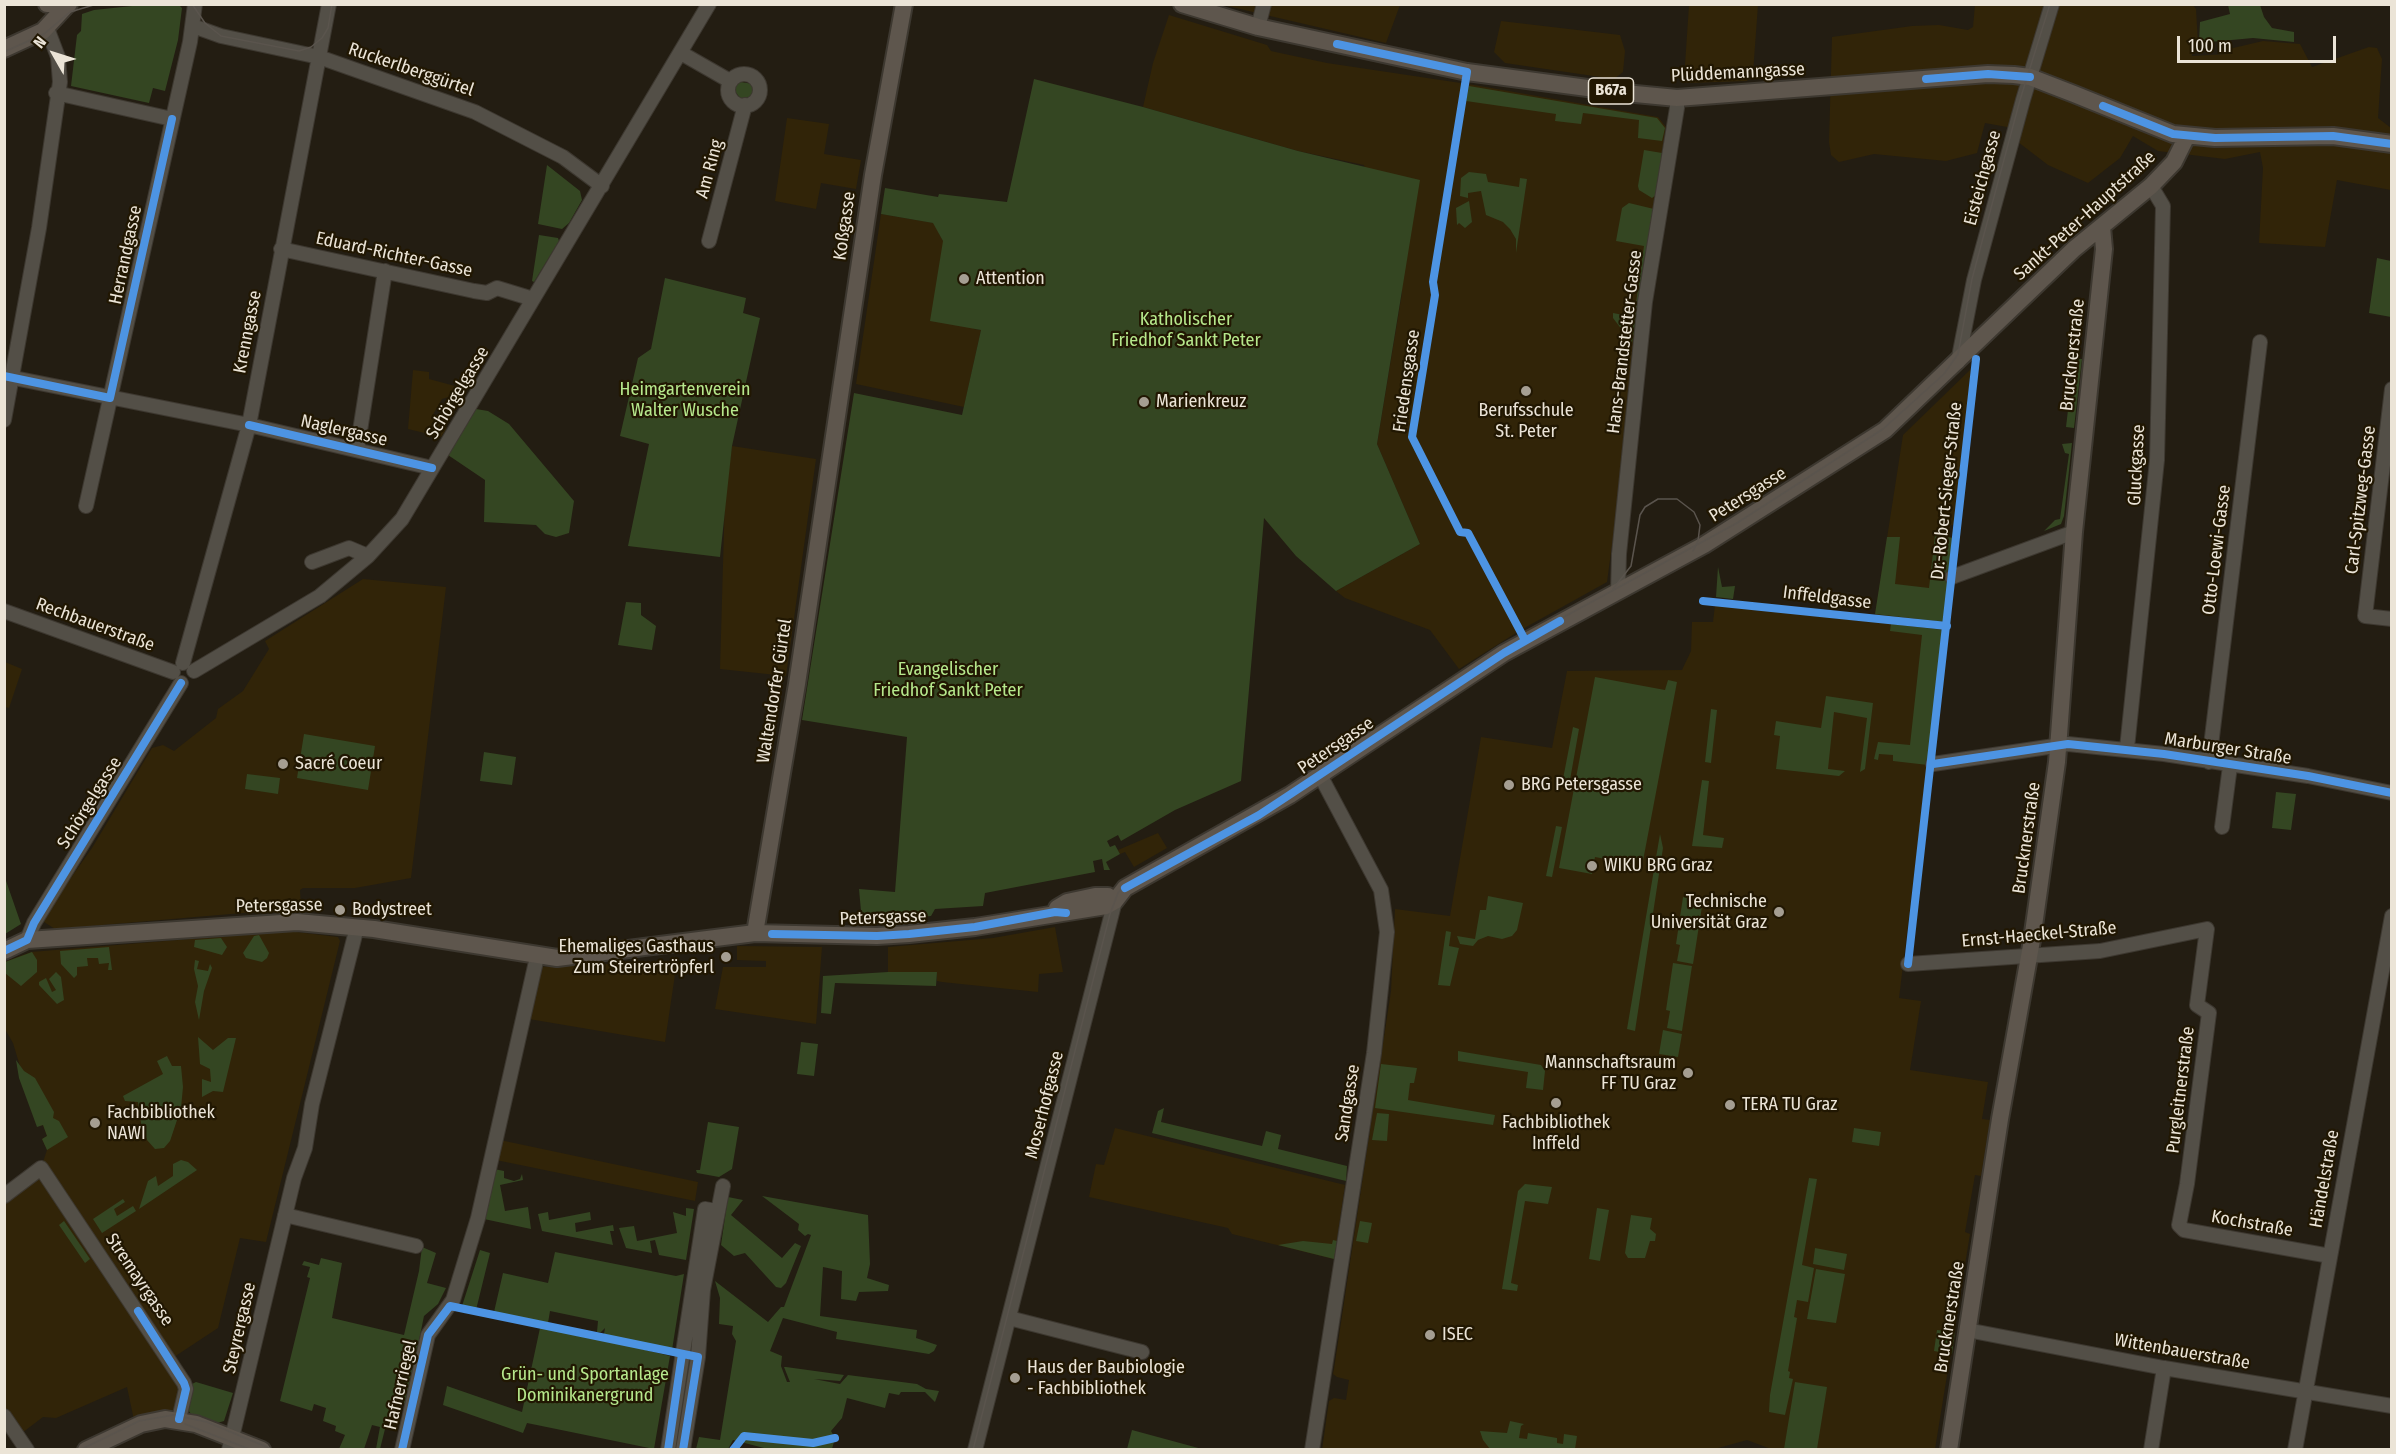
<!DOCTYPE html>
<meta charset="utf-8">
<style>
body{margin:0}
#map{position:relative;width:2396px;height:1454px;overflow:hidden;background:#231d12;font-family:"Fira Sans Condensed",sans-serif}
canvas{display:block}
.frame{position:absolute;inset:0;border:6px solid #ebe4d7;pointer-events:none}
.north{position:absolute;left:24px;top:24px;width:60px;height:60px;-webkit-text-stroke:4px #211702;paint-order:stroke;rotate:309deg;font-size:16px;font-weight:700;line-height:24px;text-align:center;color:#ebe4d7}
.north::after{content:'';display:block;margin:auto;width:21px;height:27px;background:#ebe4d7;clip-path:polygon(50% 0,100% 100%,50% 72%,0 100%)}
.scale{position:absolute;left:2177px;top:36px;width:159px;height:27px;box-sizing:border-box;border:3px solid #ebe4d7;border-top:0;padding-left:8px;font-size:18px;line-height:21px;white-space:nowrap;color:#ebe4d7;-webkit-text-stroke:4px #211702;paint-order:stroke}
</style>
<div id="map">
<canvas width="2396" height="1454"></canvas>
<div class="frame"></div>
<div class="north">N</div>
<div class="scale">100 m</div>
</div>
<script>
const context = document.querySelector('canvas').getContext('2d');
context.lineJoin = 'round';
function paint(path, color) { context.fillStyle = color; context.fill(path, 'evenodd'); }
const toPath = rows => new Path2D(rows.map(r => 'M' + r).join(''));
function stroke(path, color, width, dash) { context.strokeStyle = color; context.lineWidth = width; context.lineCap = dash ? 'butt' : 'round'; context.setLineDash(dash || []); context.stroke(path); }
function drawText(font, color, halo, rows, align = 'center') {
  context.font = font + ' "Fira Sans Condensed",sans-serif'; context.lineWidth = 4.5; context.setLineDash([]); context.textBaseline = 'middle'; context.strokeStyle = halo; context.fillStyle = color; for (const [text, x, y, turn = 0] of rows) {
    context.save(); context.translate(x, y); context.rotate((+turn || 0) * Math.PI / 180); context.textAlign = isNaN(turn) ? turn : align; if (halo) context.strokeText(text, 0, 0); context.fillText(text, 0, 0); context.restore();
  }
}
paint(toPath([
 [1223,5,1400,5,1386,43],
 [1689,5,1758,5,1753,73,1747,81,1687,83,1684,80],
 [1975,5,2193,5,2196,9,2198,44,2191,44,2192,56,2228,54,2229,49,2263,41,2300,44,2312,67,2369,47,2377,48,2382,59,2378,118,2391,128,2391,190,2337,180,2325,247,2259,243,2263,168,2260,152,2225,159,2158,151,2133,136,2120,158,2088,183,2048,165,2018,142,2007,127,1985,123,1977,153,1946,161,1874,154,1839,162,1831,155,1829,142,1832,37,1912,26,1939,25,1968,30,1973,27],
 [1169,15,1267,45,1271,51,1280,53,1327,63,1474,85,1658,117,1666,127,1635,321,1626,441,1607,582,1519,631,1459,669,1430,630,1345,598,1336,591,1420,544,1377,444,1402,293,1364,165,1298,151,1143,107,1153,63],
 [1501,21,1620,35,1625,51,1623,72,1614,79,1505,63,1494,52],
 [787,118,829,124,824,154,861,160,856,189,821,183,816,209,775,201],
 [881,214,934,223,943,241,974,329,981,330,964,407,856,384],
 [1971,369,1955,524,1950,526,1949,530,1948,536,1953,538,1944,630,1899,998,1921,1001,1910,1070,1988,1082,1982,1119,1990,1120,1981,1176,1975,1175,1965,1232,1970,1234,1935,1449,1771,1449,1747,1440,1711,1450,1322,1450,1329,1401,1334,1398,1346,1400,1349,1380,1337,1377,1333,1374,1334,1369,1391,991,1395,909,1450,916,1481,737,1552,748,1567,671,1682,670,1691,651,1692,622,1713,622,1715,605,1874,622,1903,435],
 [413,370,429,372,429,379,455,386,452,396,442,399,431,418,447,428,441,437,408,429],
 [732,446,816,459,786,676,720,669,725,495],
 [363,579,446,587,411,878,355,888,303,888,300,890,301,908,55,929,41,920,92,848,152,748,163,745,174,751,216,718,218,709,243,691,269,649,265,641],
 [5,662,22,669,9,708,5,707],
 [1158,833,1167,848,1134,867,1125,852,1120,854,1118,850],
 [1055,927,1063,972,1039,974,1038,992,942,982,937,981,937,973,888,972,888,947,993,938],
 [288,931,338,937,340,941,266,1242,240,1238,218,1328,171,1359,184,1383,175,1410,134,1420,127,1387,56,1418,43,1417,18,1436,5,1416,5,1196,41,1168,47,1150,42,1139,47,1136,43,1125,38,1126,13,1043,5,1029,4,962,31,952],
 [737,946,822,947,816,1024,715,1009,723,967,766,967,766,961,737,960],
 [677,961,665,1042,529,1019,540,967],
 [1115,1128,1345,1185,1334,1259,1232,1234,1228,1228,1089,1197,1096,1164,1104,1165],
 [500,1140,698,1182,695,1201,496,1160]
]), '#312408');
paint(toPath([
 [151,4,179,5,182,8,178,40,165,91,153,88,149,103,71,86,77,35,81,31,82,14,94,10],
 [2228,5,2260,5,2264,17,2272,28,2294,32,2294,42,2253,38,2199,43,2200,22,2230,14],
 [1034,79,1143,107,1298,151,1420,180,1377,444,1420,544,1336,591,1296,556,1264,518,1241,781,1175,810,1121,841,1118,835,1107,841,1110,847,1115,845,1120,854,1106,862,1110,870,1104,870,1102,859,1093,861,1095,872,985,893,983,906,935,909,931,916,862,922,859,889,895,892,907,737,802,720,854,393,962,415,981,330,930,321,943,241,933,223,881,214,885,188,938,197,939,194,1007,202],
 [735,81,753,84,757,91,754,99,746,101,740,98,732,87],
 [1469,86,1657,118,1665,128,1662,141,1638,138,1639,120,1583,113,1581,124,1555,121,1556,114,1466,101],
 [1644,150,1662,153,1656,195,1652,198,1639,190,1638,186],
 [547,165,580,191,582,200,569,223,562,229,538,224],
 [1469,172,1486,174,1488,182,1519,187,1520,178,1527,179,1516,253,1516,239,1510,229,1503,222,1486,215,1481,191,1468,193,1468,198,1460,196,1461,178],
 [1469,201,1472,222,1465,228,1459,223,1457,225,1456,208],
 [1629,203,1654,209,1632,343,1613,318,1613,313,1634,317,1644,246,1616,241,1622,208],
 [539,235,558,238,559,241,534,282,532,281],
 [2377,258,2391,261,2391,317,2369,313],
 [665,278,746,298,743,313,760,318,732,446,720,557,628,546,649,444,620,436,638,358,651,349],
 [2074,359,2082,359,2074,428,2066,427],
 [476,409,488,411,509,424,574,501,569,533,556,537,545,534,536,525,484,522,485,480,448,455],
 [2072,443,2064,516,2061,524,2044,531,2055,520,2060,519,2069,454,2065,453,2062,444],
 [1935,535,1953,538,1945,622,1875,614,1887,537,1900,537,1895,584,1929,588],
 [1718,567,1722,587,1735,586,1733,599,1716,597],
 [626,602,641,603,641,615,656,626,652,650,618,645],
 [1891,624,1944,630,1928,765,1893,761,1893,755,1879,754,1878,760,1874,759,1878,742,1910,745,1922,635,1890,631],
 [1595,677,1665,690,1668,680,1677,682,1642,866,1595,857,1592,874,1559,868],
 [1826,696,1873,703,1865,769,1860,772,1867,718,1834,712,1828,769,1845,771,1839,776,1776,769,1780,736,1774,735,1776,721,1821,728],
 [1711,709,1717,710,1711,763,1705,762],
 [1573,727,1579,729,1570,780,1563,779],
 [304,734,375,746,368,790,297,778],
 [484,752,516,757,512,785,480,781],
 [247,774,280,778,278,794,245,789],
 [1702,780,1709,781,1703,835,1724,838,1722,848,1692,846],
 [2276,792,2296,794,2291,830,2272,828],
 [1556,826,1562,827,1552,877,1546,876],
 [1660,834,1663,848,1635,1031,1627,1029],
 [4,875,21,924,5,934,4,934],
 [1488,896,1523,903,1517,930,1512,936,1502,939,1488,936,1478,940,1473,946,1460,944,1457,936,1475,939,1480,910,1486,910],
 [1683,897,1703,900,1693,964,1677,961,1680,945,1676,944],
 [1446,931,1451,932,1449,946,1459,948,1450,986,1438,985],
 [259,935,269,953,267,958,262,962,246,958,243,953,254,936],
 [221,938,227,947,222,955,194,947,195,940],
 [109,947,112,970,108,970,109,963,99,964,98,958,87,958,88,966,77,967,77,975,74,978,61,964,60,951],
 [32,952,37,960,37,972,21,986,5,973,5,962],
 [195,960,199,961,197,969,208,971,210,964,212,968,204,991,199,1020,195,1002,198,986,194,969],
 [1673,963,1692,966,1682,1031,1667,1028,1670,1011,1666,1010],
 [56,972,61,977,64,1000,57,1004,39,985,39,982,46,978,52,992,56,990,49,979],
 [888,972,937,972,936,986,835,983,831,1014,821,1013,823,976],
 [1663,1030,1682,1034,1678,1057,1659,1054],
 [198,1037,213,1050,228,1038,236,1038,223,1092,213,1091,202,1097,202,1079,211,1082,210,1069,200,1064],
 [801,1042,818,1044,814,1076,797,1074],
 [1458,1051,1541,1065,1545,1071,1543,1090,1526,1088,1528,1072,1458,1061],
 [167,1056,172,1066,181,1066,183,1087,181,1108,170,1141,164,1148,155,1149,147,1140,141,1123,138,1102,125,1101,123,1096,163,1074,157,1061],
 [16,1060,24,1071,35,1078,54,1112,53,1118,59,1121,68,1137,47,1150,42,1139,47,1136,43,1125,37,1127,19,1078],
 [1381,1064,1417,1068,1414,1083,1410,1083,1408,1100,1495,1115,1493,1125,1375,1108],
 [1164,1108,1161,1122,1262,1146,1266,1131,1281,1135,1278,1149,1347,1166,1346,1181,1152,1133,1158,1111],
 [1377,1113,1389,1114,1387,1141,1372,1140],
 [708,1122,739,1127,732,1169,719,1177,697,1173,696,1170,700,1170],
 [1854,1128,1881,1132,1879,1146,1852,1142],
 [181,1160,188,1162,197,1170,139,1209,148,1181,156,1176,158,1186,173,1176,173,1164],
 [494,1169,504,1171,504,1178,514,1181,520,1179,522,1174,523,1180,500,1185,505,1211,528,1207,531,1229,484,1219],
 [1809,1178,1817,1179,1802,1265,1814,1268,1808,1302,1797,1300,1794,1317,1797,1318,1788,1371,1790,1372,1789,1378,1793,1379,1785,1415,1769,1412,1770,1395],
 [1525,1184,1552,1187,1548,1204,1525,1201,1511,1283,1518,1285,1517,1291,1502,1289,1518,1191],
 [762,1196,868,1215,870,1264,867,1278,889,1285,888,1291,859,1292,856,1301,841,1299,842,1271,823,1267,820,1316,917,1330,916,1338,937,1345,934,1351,929,1354,836,1339,837,1332,783,1318,770,1351,782,1356,781,1366,787,1382,790,1382,784,1367,786,1367,844,1375,840,1381,814,1379,840,1384,848,1375,917,1384,926,1389,939,1391,935,1402,925,1392,901,1392,899,1395,889,1393,885,1408,847,1398,842,1418,831,1431,835,1438,832,1449,768,1449,733,1440,728,1449,696,1449,699,1437,720,1440,736,1341,732,1334,733,1326,719,1324,720,1298,715,1281,768,1322,781,1307,784,1307,811,1235,808,1234,805,1236,798,1230,799,1224],
 [728,1197,743,1200,731,1215,782,1258,795,1243,801,1246,786,1283,781,1288,776,1287,745,1253,734,1256,721,1245],
 [123,1199,125,1202,114,1209,117,1216,133,1206,136,1211,102,1233,93,1219],
 [686,1208,694,1209,686,1260,659,1255,655,1240,650,1241,652,1253,626,1248,619,1228,634,1226,637,1241,677,1233,673,1212,686,1216],
 [1597,1208,1609,1210,1600,1261,1589,1259],
 [548,1212,549,1220,590,1212,591,1220,575,1223,576,1232,613,1225,614,1231,610,1231,613,1245,542,1231,538,1214],
 [1631,1215,1652,1218,1650,1229,1656,1234,1655,1241,1650,1241,1645,1258,1628,1258,1625,1253],
 [64,1221,90,1259,85,1263,59,1225],
 [1360,1221,1372,1223,1368,1243,1356,1241],
 [1333,1240,1337,1241,1334,1259,1278,1245,1303,1241,1332,1244],
 [422,1247,436,1253,427,1283,446,1288,438,1304,424,1316,406,1404,392,1401,380,1449,376,1449,380,1427,372,1425,364,1449,339,1449,345,1435,335,1431,336,1426,323,1421,326,1408,314,1404,312,1411,280,1401,310,1278,307,1277,310,1267,302,1265,304,1261,319,1265,321,1258,342,1263,332,1318,404,1335,419,1271],
 [1815,1248,1847,1254,1844,1270,1813,1264],
 [480,1250,490,1253,476,1310,462,1306],
 [555,1252,676,1276,684,1274,672,1350,604,1334,605,1328,601,1332,597,1332,598,1321,550,1311,548,1323,494,1312,503,1273,548,1283],
 [1816,1269,1845,1274,1836,1323,1807,1319],
 [540,1328,569,1331,670,1356,654,1449,527,1423,523,1433,443,1405,447,1386,522,1412],
 [1937,1330,1955,1332,1952,1354,1934,1351],
 [196,1382,233,1393,224,1421,217,1423,191,1414,188,1410,192,1384],
 [1795,1382,1827,1387,1817,1449,1784,1449],
 [1510,1421,1524,1424,1521,1426,1519,1438,1527,1439,1528,1433,1557,1438,1557,1443,1563,1444,1564,1434,1577,1436,1575,1449,1490,1449,1483,1440,1480,1431,1507,1433],
 [1132,1430,1202,1449,1127,1449]
]), '#344622');
const minor = toPath([
 [193,26,221,36,319,57,475,112,563,157,602,186],
 [1258,27,1264,4],
 [681,53,730,81],
 '728 90a16 16 0 1 1 32 0a16 16 0 1 1-32 0Z',
 [56,93,172,119],
 [709,241,745,105],
 [281,249,474,291,487,293,497,288,533,299],
 [1958,362,1974,280,2023,100,2052,4],
 [4,376,249,425,432,468],
 [2392,389,2365,616,2392,619],
 [4,420,39,228,60,82,58,57,47,28],
 [357,450,385,271],
 [86,506,190,42,195,4],
 [312,562,349,548,368,556],
 [1952,577,2074,532],
 [1618,592,1619,554,1645,302,1677,108,1677,98],
 [4,611,173,672],
 [183,663,249,425,329,4],
 [194,671,320,596,368,556,402,519,709,4],
 [2127,748,2157,460,2163,206,2151,186],
 [2209,762,2260,342],
 [1933,764,2068,744,2164,754,2308,776,2392,793],
 [2222,827,2230,766],
 [27,940,34,923,181,683],
 [1908,964,2100,951,2207,929,2197,1005,2209,1013,2187,1184,2179,1225,2184,1230,2330,1256],
 [4,1196,41,1168,184,1383,186,1389,179,1419],
 [285,1215,416,1246],
 [1009,1318,1142,1352],
 [1967,1330,2164,1368,2392,1406],
 [4,1416,27,1450],
 [229,1450,294,1178,305,1148,312,1104,357,927],
 [402,1450,428,1335,453,1300,478,1218,537,957],
 [668,1450,705,1209,716,1211],
 [683,1450,698,1357,703,1290,723,1186],
 [975,1450,1115,901],
 [1312,1450,1374,1053,1387,932,1381,890,1320,775],
 [2151,1450,2164,1368],
 [2295,1450,2392,916]
]);
const major = toPath([
 [47,4,69,4],
 [1182,4,1258,27,1467,72,1625,93,1677,98,1988,74,2014,75,2030,77,2074,94,2173,134,2215,138,2333,136,2392,144],
 [4,49,43,31,67,5],
 [1057,908,1067,902,1095,896,1108,896,1115,901],
 [755,933,797,684,873,175,904,4],
 [4,951,27,940,297,922,374,929,557,958,755,933,877,936,909,934,975,927,1106,906,1115,901,1125,888,1290,795,1504,653,1704,545,1885,430,2074,249,2151,186,2174,162,2187,136],
 [86,1450,141,1424,165,1419,196,1424,262,1450],
 [1949,1450,2000,1119,2032,940,2057,762,2074,532,2104,249,2102,227]
]);
stroke(minor, '#3d3830', 16);
stroke(major, '#3d3830', 20);
stroke(minor, '#534f47', 14);
stroke(major, '#5e564d', 16);
stroke(toPath([
 [192,4,205,23,221,36,299,51,311,47,322,38,328,28,332,4],
 [4,52,44,34,70,12,97,4],
 [1613,589,1631,566,1640,515,1645,507,1658,499,1677,499,1694,512,1700,525,1698,541,1693,551],
 [185,1424,249,1449],
 [80,1450,139,1421,173,1415,207,1422,274,1450],
 [973,1450,1110,914,1118,893,1124,886,1211,840,1289,793,1503,650,1737,523,1883,429,1944,374,1958,354,1972,279,2020,100,2050,4]
]), '#5a544d', 1.5);
stroke(toPath([
 [1337,44,1467,72,1433,282,1435,295,1412,437,1460,532,1468,533,1525,640],
 [1926,79,1988,74,2030,77],
 [2103,106,2173,134,2215,138,2333,136,2392,144],
 [4,376,110,398,172,119],
 [249,425,432,468],
 [1703,601,1947,626],
 [1933,764,2068,744,2164,754,2308,776,2392,793],
 [1125,888,1259,815,1504,653,1560,621],
 [772,934,877,936,909,934,975,927,1055,912,1066,913],
 [4,951,27,940,34,923,181,683],
 [1908,964,1976,359],
 [138,1311,184,1383,186,1389,179,1419],
 [402,1450,428,1335,450,1306,698,1357,683,1450],
 [668,1450,682,1354],
 [733,1450,744,1436,813,1443,835,1438]
]), '#4d94e3', 8);
for (const [x, y, r, color] of [
 [964,279,6,"#a59e92"],
 [1526,391,6,"#a59e92"],
 [1144,402,6,"#a59e92"],
 [283,764,6,"#a59e92"],
 [1509,785,6,"#a59e92"],
 [1592,866,6,"#a59e92"],
 [340,910,6,"#a59e92"],
 [1779,912,6,"#a59e92"],
 [726,957,6,"#a59e92"],
 [1688,1073,6,"#a59e92"],
 [1556,1103,6,"#a59e92"],
 [1730,1105,6,"#a59e92"],
 [95,1123,6,"#a59e92"],
 [1430,1335,6,"#a59e92"],
 [1015,1378,6,"#a59e92"]
]) { const dot = new Path2D(); dot.arc(x, y, r, 0, 2 * Math.PI); context.fillStyle = color; context.fill(dot); stroke(dot, '#211702', 2); }
for (const [x, y, w] of [
 [1611,91,45]
]) { const box = new Path2D(); box.roundRect(x - w / 2, y - 13, w, 26, 4.5); context.fillStyle = '#211702'; context.fill(box); stroke(box, '#ebe4d7', 1.5); }
drawText('bold 16px', '#ebe4d7', null, [
 ["B67a",1611,91]
]);
drawText('18px', '#ebe4d7', '#211702', [
 ["Ruckerlberggürtel",411,70,19],
 ["Plüddemanngasse",1738,73,-3],
 ["Am Ring",710,169,-75],
 ["Eisteichgasse",1983,178,-75],
 ["Sankt-Peter-Hauptstraße",2085,216,-42],
 ["Koßgasse",845,226,-82],
 ["Herrandgasse",126,255,-78],
 ["Eduard-Richter-Gasse",394,255,12],
 ["Krenngasse",248,332,-79],
 ["Hans-Brandstetter-Gasse",1625,342,-83],
 ["Brucknerstraße",2073,355,-84],
 ["Friedensgasse",1407,381,-82],
 ["Schörgelgasse",458,393,-59],
 ["Naglergasse",344,431,13],
 ["Gluckgasse",2137,465,-87],
 ["Dr.-Robert-Sieger-Straße",1947,491,-84],
 ["Petersgasse",1748,495,-32],
 ["Carl-Spitzweg-Gasse",2361,500,-83],
 ["Otto-Loewi-Gasse",2217,550,-83],
 ["Inffeldgasse",1827,598,7],
 ["Rechbauerstraße",95,625,20],
 ["Waltendorfer Gürtel",775,691,-81],
 ["Petersgasse",1336,746,-34],
 ["Marburger Straße",2228,749,9],
 ["Schörgelgasse",90,803,-58],
 ["Brucknerstraße",2027,838,-82],
 ["Petersgasse",279,906,-1],
 ["Petersgasse",883,918,-2],
 ["Ernst-Haeckel-Straße",2039,935,-5],
 ["Purgleitnerstraße",2181,1090,-83],
 ["Sandgasse",1348,1103,-81],
 ["Moserhofgasse",1045,1105,-76],
 ["Händelstraße",2325,1179,-80],
 ["Kochstraße",2252,1224,10],
 ["Stremayrgasse",139,1280,56],
 ["Brucknerstraße",1950,1317,-81],
 ["Steyrergasse",240,1328,-77],
 ["Wittenbauerstraße",2182,1352,10],
 ["Hafnerriegel",401,1385,-77]
]);
drawText('18px', '#ebe4d7', '#211702', [
 ["Attention",976,279],
 ["Marienkreuz",1156,402],
 ["Berufsschule",1526,411,"center"],
 ["St. Peter",1526,432,"center"],
 ["Sacré Coeur",295,764],
 ["BRG Petersgasse",1521,785],
 ["WIKU BRG Graz",1604,866],
 ["Technische",1767,902,"right"],
 ["Universität Graz",1767,923,"right"],
 ["Bodystreet",352,910],
 ["Ehemaliges Gasthaus",714,947,"right"],
 ["Zum Steirertröpferl",714,968,"right"],
 ["Mannschaftsraum",1676,1063,"right"],
 ["FF TU Graz",1676,1084,"right"],
 ["TERA TU Graz",1742,1105],
 ["Fachbibliothek",107,1113],
 ["NAWI",107,1134],
 ["Fachbibliothek",1556,1123,"center"],
 ["Inffeld",1556,1144,"center"],
 ["ISEC",1442,1335],
 ["Haus der Baubiologie",1027,1368],
 ["- Fachbibliothek",1027,1389]
], 'left');
drawText('18px', '#b6e88c', '#211702', [
 ["Katholischer",1186,320],
 ["Friedhof Sankt Peter",1186,341],
 ["Heimgartenverein",685,390],
 ["Walter Wusche",685,411],
 ["Evangelischer",948,670],
 ["Friedhof Sankt Peter",948,691],
 ["Grün- und Sportanlage",585,1375],
 ["Dominikanergrund",585,1396]
]);
</script>
